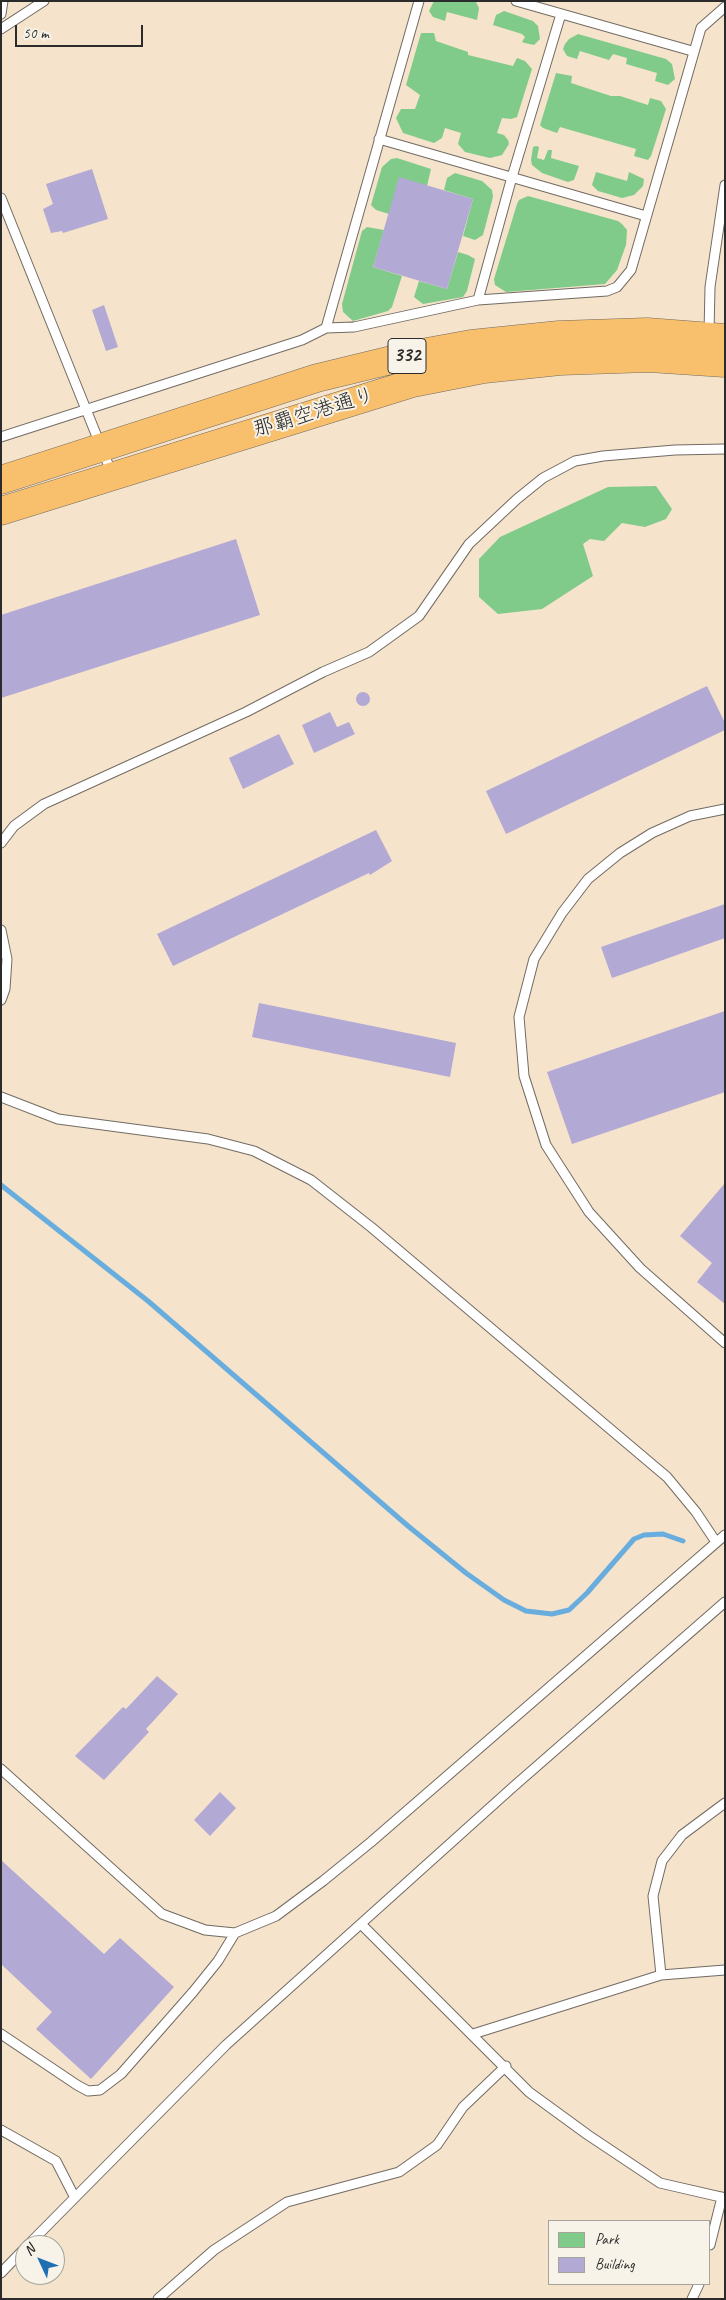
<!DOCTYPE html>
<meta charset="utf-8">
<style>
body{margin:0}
#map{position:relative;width:726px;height:2300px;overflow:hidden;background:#f5e3cb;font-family:Caveat,sans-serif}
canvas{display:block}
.frame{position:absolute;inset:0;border:2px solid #2b2b2b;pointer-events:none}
.legend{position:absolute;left:548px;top:2220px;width:162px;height:65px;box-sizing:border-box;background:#f7f3e8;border:1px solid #a5a39c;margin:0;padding:6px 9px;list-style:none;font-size:15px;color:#2b2b2b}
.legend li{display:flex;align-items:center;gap:10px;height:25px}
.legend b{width:25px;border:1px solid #a5a39c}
.north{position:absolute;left:15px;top:2235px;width:50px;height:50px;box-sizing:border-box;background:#f7f3e8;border:1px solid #a5a39c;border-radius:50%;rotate:313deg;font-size:14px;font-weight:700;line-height:20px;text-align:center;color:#2b2b2b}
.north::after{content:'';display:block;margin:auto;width:18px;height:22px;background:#1f6fb2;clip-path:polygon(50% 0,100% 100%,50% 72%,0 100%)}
.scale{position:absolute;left:15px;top:25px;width:128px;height:22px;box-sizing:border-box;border:2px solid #2b2b2b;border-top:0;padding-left:6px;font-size:15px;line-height:18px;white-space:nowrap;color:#2b2b2b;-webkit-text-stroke:4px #f7f3e8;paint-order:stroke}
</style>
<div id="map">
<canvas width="726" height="2300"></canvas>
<div class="frame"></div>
<ul class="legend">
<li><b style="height:14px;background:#80cb89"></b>Park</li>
<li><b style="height:14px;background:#b2a9d5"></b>Building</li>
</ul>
<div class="north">N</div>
<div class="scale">50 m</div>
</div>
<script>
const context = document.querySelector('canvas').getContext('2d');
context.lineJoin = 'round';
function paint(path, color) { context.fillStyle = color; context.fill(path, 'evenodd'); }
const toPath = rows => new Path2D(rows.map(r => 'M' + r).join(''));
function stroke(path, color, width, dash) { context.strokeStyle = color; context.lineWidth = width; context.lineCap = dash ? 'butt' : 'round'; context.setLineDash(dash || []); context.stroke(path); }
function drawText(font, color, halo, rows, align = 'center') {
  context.font = font + ' Caveat,"Klee One",sans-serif'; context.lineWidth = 4; context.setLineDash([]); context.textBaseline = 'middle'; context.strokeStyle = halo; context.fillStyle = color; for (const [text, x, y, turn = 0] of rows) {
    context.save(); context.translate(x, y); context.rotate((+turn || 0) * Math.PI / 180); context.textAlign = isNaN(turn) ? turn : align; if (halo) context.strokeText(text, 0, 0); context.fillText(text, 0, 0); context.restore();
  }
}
paint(toPath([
 [434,1,476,2,479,8,477,20,447,12,445,21,433,17,429,11],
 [504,11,533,21,538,26,540,39,534,45,525,43,522,42,525,37,522,34,493,25,496,15],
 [421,33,434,33,436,41,468,52,468,55,513,66,517,58,525,61,532,69,517,117,511,119,502,118,497,133,504,135,508,140,509,144,502,155,490,158,465,152,458,144,461,133,445,128,442,138,434,143,403,133,396,118,401,109,415,109,420,95,406,85],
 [578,34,666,59,672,64,675,79,668,85,655,81,657,73,626,64,627,58,613,54,609,60,580,51,577,59,567,56,563,49,565,44,569,39],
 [556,73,572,76,571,83,611,96,620,96,648,105,650,98,661,101,666,109,651,156,648,160,634,156,636,149,560,127,557,133,543,128,540,125],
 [536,146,539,147,537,158,544,160,548,150,552,150,551,158,579,166,574,180,568,182,542,173,532,165,531,160,533,147],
 [397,158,431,169,427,186,389,214,376,210,371,205,382,167,391,159],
 [596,172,627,181,629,172,644,179,643,186,634,195,622,198,598,191,592,185],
 [455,173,482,181,492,190,493,197,483,235,475,240,463,236,473,199,444,190,447,178],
 [528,196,618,221,622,224,627,230,626,245,617,270,605,284,506,292,495,285,494,279,517,204,519,200],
 [367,227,384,230,373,267,402,276,392,307,388,311,353,321,343,312,342,304,362,231],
 [458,252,468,255,475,259,467,291,463,297,423,304,419,301,414,297,419,281,447,289],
 [656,486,672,509,666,519,645,527,622,523,604,541,590,539,583,544,593,576,542,609,498,614,479,597,479,559,500,537,608,487]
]), '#80cb89');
stroke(toPath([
 [1,1185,148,1301,408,1526,466,1573,504,1600,526,1611,552,1614,569,1610,587,1593,634,1539,644,1535,663,1534,683,1541]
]), '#68adde', 5);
paint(toPath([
 [92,169,108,219,63,233,62,231,51,233,43,209,53,204,46,184],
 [399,177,473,199,447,289,373,267],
 [104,305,118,347,106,351,92,310],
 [236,539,260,615,1,698,1,615],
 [707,686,725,723,725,730,506,834,486,791],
 '356 699a7 7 0 1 1 14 0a7 7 0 1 1-14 0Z',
 [330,712,337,727,349,722,355,734,314,753,302,725],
 [279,734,294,764,243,789,229,758],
 [376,830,392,861,370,875,369,873,173,966,157,934],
 [725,904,725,938,612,978,601,947],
 [259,1003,456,1043,450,1077,252,1037],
 [725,1011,725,1092,572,1144,547,1072],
 [725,1183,725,1304,697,1282,712,1263,680,1236],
 [157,1676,178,1694,146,1729,149,1732,104,1780,75,1756,123,1707,126,1709],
 [220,1792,236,1808,210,1836,194,1820],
 [1,1860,104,1954,120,1938,174,1987,91,2079,36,2029,52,2012,1,1964]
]), '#b2a9d5');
const service = toPath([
 [516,1,692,51],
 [1,14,3,1],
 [1,29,44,1],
 [379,139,646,216],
 [1,198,112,474],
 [478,300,512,177,561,14],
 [326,328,419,1],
 [709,333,710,287,725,185],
 [1,437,302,340,326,328,354,327,478,300,607,291,617,287,631,270,701,28,725,7],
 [725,809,690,816,652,833,620,853,588,879,562,913,534,959,519,1017,524,1076,546,1145,589,1212,640,1268,725,1343],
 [1,843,14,826,44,804,246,712,323,672,369,652,419,616,469,544,517,499,543,478,575,461,603,456,675,450,725,449],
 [1,930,7,959,5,989,1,1000],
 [1,1097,58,1119,208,1139,254,1151,311,1180,371,1227,667,1477,696,1512,716,1542],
 [1,1769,162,1914,205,1930,235,1933,276,1916,323,1881,371,1842,725,1535],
 [361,1924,529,2092,588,2135,660,2183,725,2198],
 [661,1975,653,1896,662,1861,682,1835,725,1803],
 [1,2034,77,2085,88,2091,100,2090,121,2074,193,1992,218,1961,235,1933],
 [473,2034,661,1975,725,1970],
 [1,2130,56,2161,74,2196],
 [28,2245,226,2045,513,1787,725,1602],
 [710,2245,722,2197],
 [1,2273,25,2248],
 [158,2299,214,2250,287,2202,399,2172,437,2145,463,2107,506,2066],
 [692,2299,699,2284]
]);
const trunk = toPath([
 [1,480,317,378,416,354,471,344,559,335,647,332,725,338],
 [1,511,413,383,484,369,560,361,649,358,725,363]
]);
stroke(service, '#726b63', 11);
stroke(trunk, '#726b63', 29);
stroke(service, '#fff', 9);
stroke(trunk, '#f8bf6c', 28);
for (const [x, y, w] of [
 [407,356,38]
]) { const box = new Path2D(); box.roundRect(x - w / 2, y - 17.5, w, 35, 4); context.fillStyle = '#f7f3e8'; context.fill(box); stroke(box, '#2b2b2b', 1); }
drawText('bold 20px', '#2b2b2b', null, [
 ["332",407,356]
]);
drawText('21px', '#2b2b2b', '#f7f3e8', [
 ["那覇空港通り",314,413,-17]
]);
</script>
